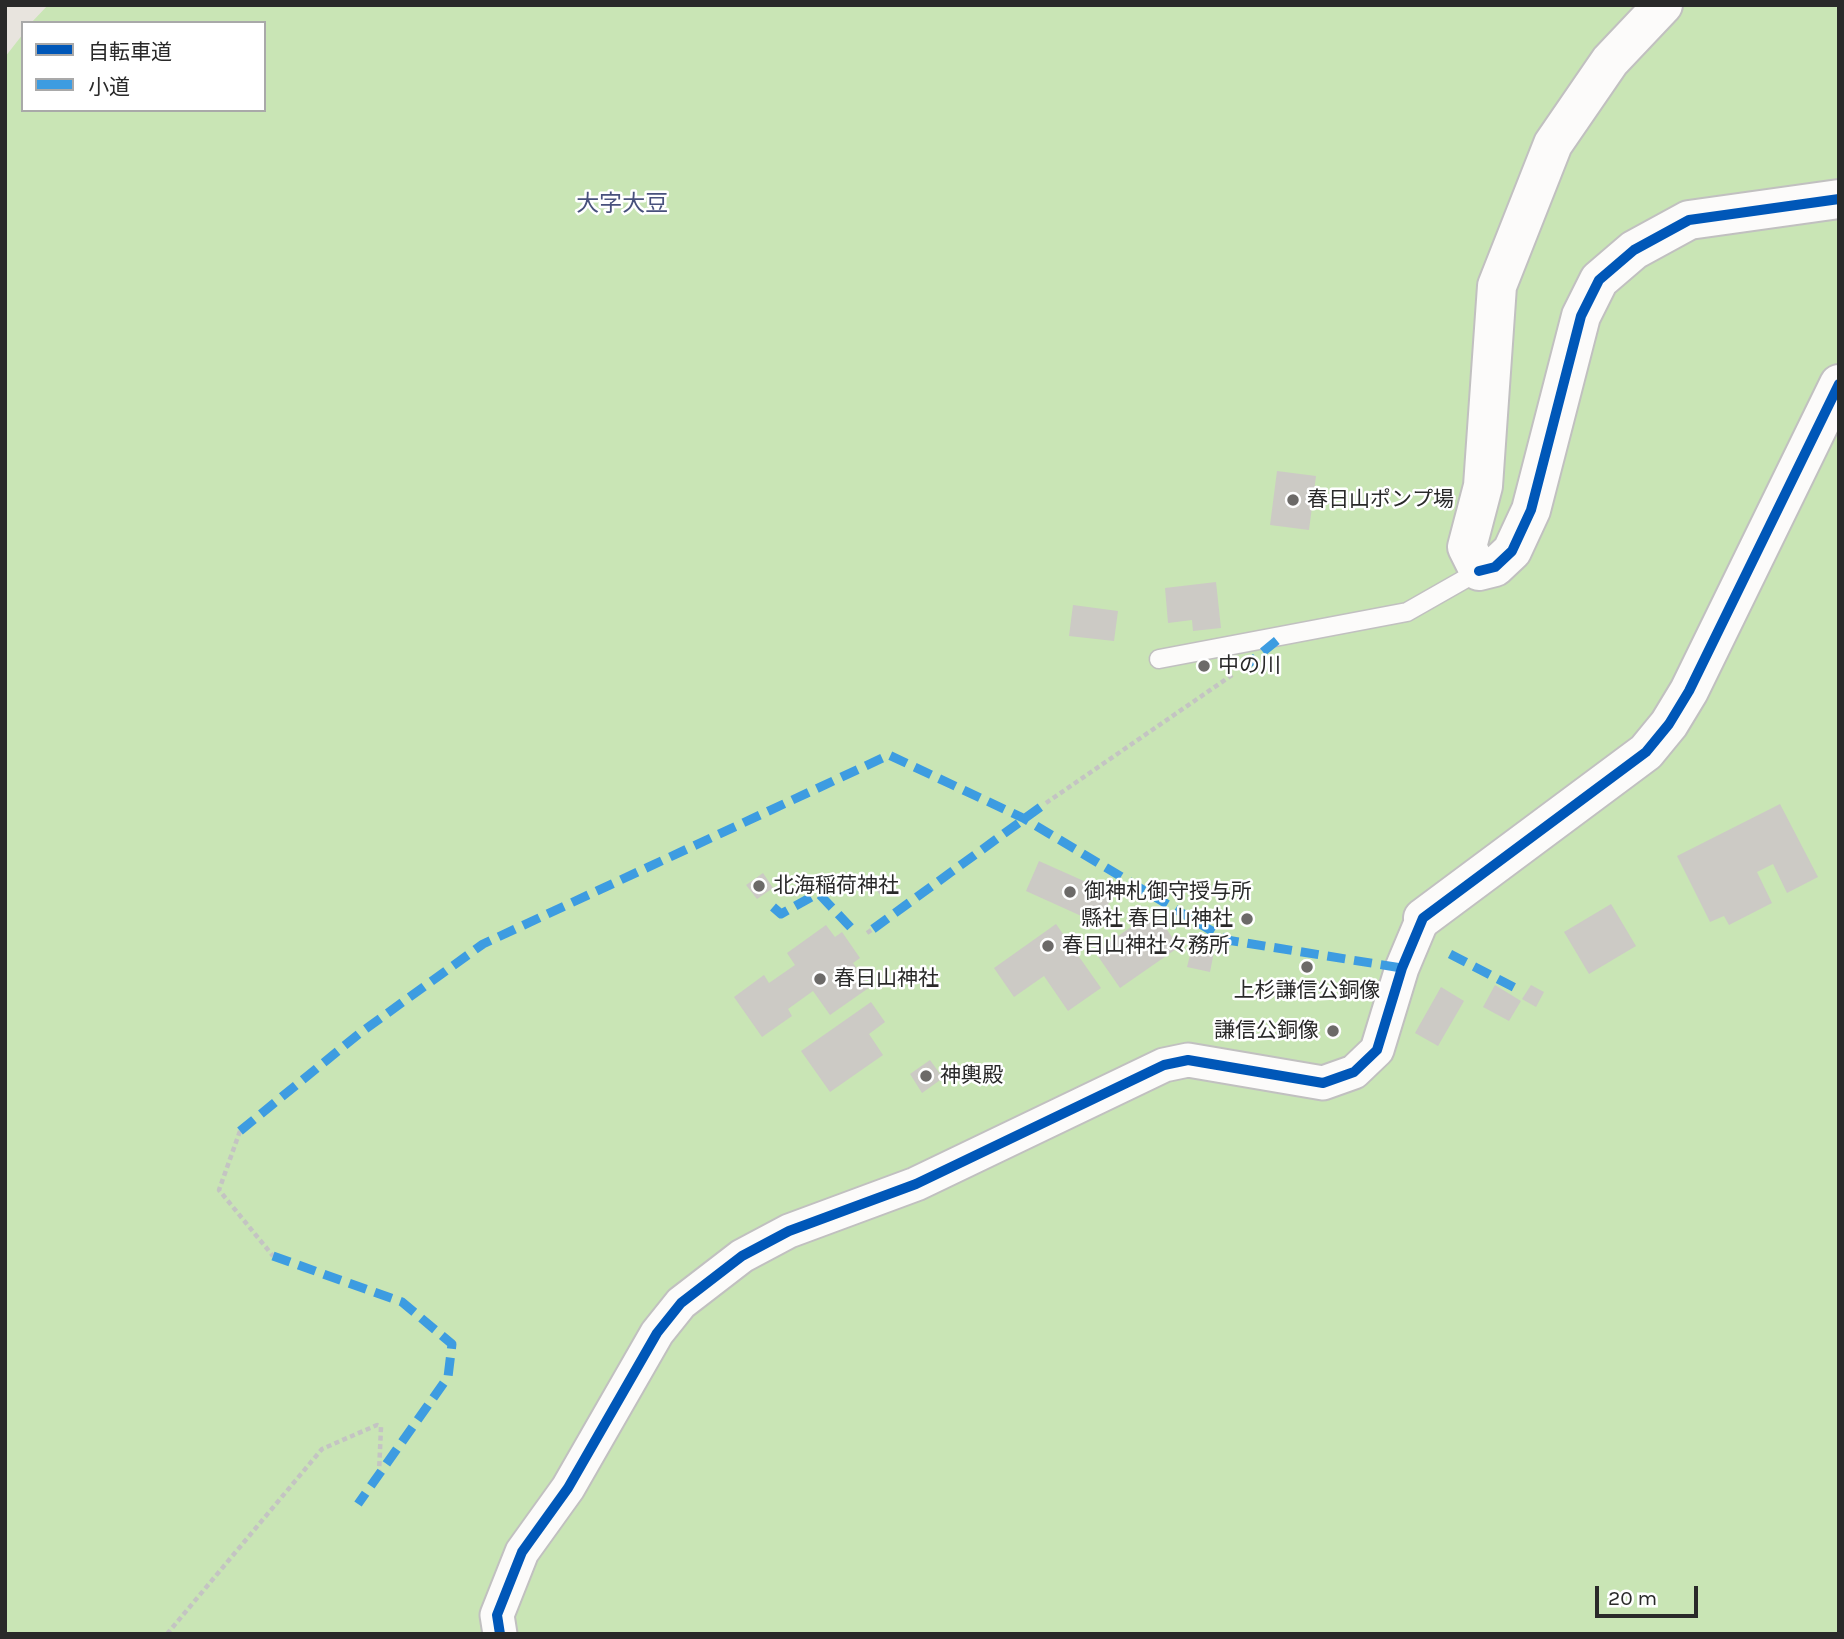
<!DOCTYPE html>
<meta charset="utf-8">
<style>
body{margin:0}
#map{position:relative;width:1844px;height:1639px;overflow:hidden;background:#e8e4de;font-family:Karla,"Noto Sans JP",sans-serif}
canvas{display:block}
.frame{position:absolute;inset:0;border:7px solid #292929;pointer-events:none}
.legend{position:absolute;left:21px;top:21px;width:245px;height:91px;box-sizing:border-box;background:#fff;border:2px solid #a9a9a9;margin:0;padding:9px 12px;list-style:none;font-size:21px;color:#292929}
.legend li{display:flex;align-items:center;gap:14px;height:35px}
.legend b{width:35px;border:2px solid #a9a9a9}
.scale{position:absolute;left:1595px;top:1586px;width:103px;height:32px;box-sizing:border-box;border:4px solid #292929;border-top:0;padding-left:9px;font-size:21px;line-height:24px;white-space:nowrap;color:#292929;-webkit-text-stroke:5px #fff;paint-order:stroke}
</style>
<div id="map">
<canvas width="1844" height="1639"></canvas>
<div class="frame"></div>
<ul class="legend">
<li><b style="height:9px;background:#0057b8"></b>自転車道</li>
<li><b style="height:9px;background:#3d9ce1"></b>小道</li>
</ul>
<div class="scale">20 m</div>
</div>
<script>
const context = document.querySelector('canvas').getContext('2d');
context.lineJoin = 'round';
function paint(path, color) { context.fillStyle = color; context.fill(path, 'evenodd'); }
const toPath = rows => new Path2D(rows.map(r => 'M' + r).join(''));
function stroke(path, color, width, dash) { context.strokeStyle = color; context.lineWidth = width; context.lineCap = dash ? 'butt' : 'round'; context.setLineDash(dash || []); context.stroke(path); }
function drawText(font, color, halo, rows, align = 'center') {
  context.font = font + ' Karla,"Noto Sans JP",sans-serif'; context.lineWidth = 5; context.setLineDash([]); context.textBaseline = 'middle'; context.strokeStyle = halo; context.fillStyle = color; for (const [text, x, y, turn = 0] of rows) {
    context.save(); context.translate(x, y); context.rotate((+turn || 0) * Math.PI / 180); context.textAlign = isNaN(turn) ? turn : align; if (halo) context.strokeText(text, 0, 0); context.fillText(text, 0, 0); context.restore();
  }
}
paint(toPath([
 [48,5,1839,5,1839,1634,5,1634,5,57,23,34,23,110,264,110,264,23,31,23]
]), '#c9e5b5');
paint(toPath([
 [1277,471,1316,476,1309,530,1270,525],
 [1216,582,1221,628,1193,631,1192,620,1168,623,1165,588],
 [1073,605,1118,611,1114,641,1069,636],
 [1780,804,1818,877,1787,893,1773,864,1757,872,1772,903,1729,925,1724,916,1710,922,1677,856],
 [1039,861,1113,894,1099,924,1026,891],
 [763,873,773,888,757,899,746,885],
 [885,878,892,886,880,895,874,886],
 [1611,904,1636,946,1589,974,1564,932],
 [1154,911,1179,947,1120,988,1095,952],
 [1056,924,1101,988,1068,1011,1044,976,1014,997,994,968],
 [826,925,835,937,842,932,860,958,853,963,870,987,830,1015,813,991,788,1009,792,1016,762,1037,734,997,764,975,769,983,795,965,787,953],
 [1192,947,1214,952,1210,972,1187,967],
 [1495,985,1521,1001,1509,1021,1483,1007],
 [1531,985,1544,992,1536,1007,1522,999],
 [1441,987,1464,1001,1438,1046,1415,1033],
 [871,1002,885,1022,869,1034,883,1055,830,1092,801,1051],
 [930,1060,943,1078,922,1093,910,1074]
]), '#cccac5');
const lane = toPath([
 [1159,659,1407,612,1479,571]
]);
const street = toPath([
 [500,1634,497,1615,522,1552,568,1488,657,1333,681,1303,742,1256,789,1231,916,1184,1164,1065,1188,1060,1323,1083,1354,1072,1377,1050,1402,968,1423,918]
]);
const secondary = toPath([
 [1663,5,1610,61,1553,144,1497,286,1483,486,1467,547,1479,571,1495,567,1512,551,1531,510,1581,316,1599,280,1634,250,1689,220,1839,199],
 [1423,918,1646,752,1669,724,1689,691,1839,384]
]);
stroke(lane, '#c1c0c0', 21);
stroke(street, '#c1c0c0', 37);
stroke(secondary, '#c1c0c0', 42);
stroke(toPath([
 [1046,803,1235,673],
 [867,933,873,929],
 [240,1131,219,1190,273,1256],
 [167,1634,322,1449,377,1425,381,1427,379,1473]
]), '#c4c4c3', 4.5, [5, 3.5]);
stroke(lane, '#fcfbfa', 18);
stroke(street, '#fcfbfa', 33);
stroke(secondary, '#fcfbfa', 38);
stroke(toPath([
 [1242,669,1281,637],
 [773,907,781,914,815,895,820,895,856,933],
 [873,929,1046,803],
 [1450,954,1521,991],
 [240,1131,360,1033,483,944,889,755,1023,818,1227,940,1402,968],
 [273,1256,402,1302,452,1344,448,1377,358,1504]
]), '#3d9ce1', 9, [18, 9]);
stroke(toPath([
 [1479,571,1495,567,1512,551,1531,510,1581,316,1599,280,1634,250,1689,220,1839,199],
 [500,1634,497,1615,522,1552,568,1488,657,1333,681,1303,742,1256,789,1231,916,1184,1164,1065,1188,1060,1323,1083,1354,1072,1377,1050,1402,968,1423,918,1646,752,1669,724,1689,691,1839,384]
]), '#0057b8', 10);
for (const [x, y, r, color] of [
 [1293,500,7,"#6c6a68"],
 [1204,666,7,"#6c6a68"],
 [759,886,7,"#6c6a68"],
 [1070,892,7,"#6c6a68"],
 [1247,919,7,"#6c6a68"],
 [1048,946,7,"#6c6a68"],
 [1307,967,7,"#6c6a68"],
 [820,979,7,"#6c6a68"],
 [1333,1031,7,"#6c6a68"],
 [926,1076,7,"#6c6a68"]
]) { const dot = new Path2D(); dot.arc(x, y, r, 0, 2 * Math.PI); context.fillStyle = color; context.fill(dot); stroke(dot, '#fff', 2.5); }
drawText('21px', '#292929', '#fff', [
 ["春日山ポンプ場",1307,500],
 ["中の川",1218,666],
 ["北海稲荷神社",773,886],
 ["御神札御守授与所",1084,892],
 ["縣社 春日山神社",1233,919,"right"],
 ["春日山神社々務所",1062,946],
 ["春日山神社",834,979],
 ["上杉謙信公銅像",1307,991,"center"],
 ["謙信公銅像",1319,1031,"right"],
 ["神輿殿",940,1076]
], 'left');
drawText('23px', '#48517c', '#fff', [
 ["大字大豆",622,204]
]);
</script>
